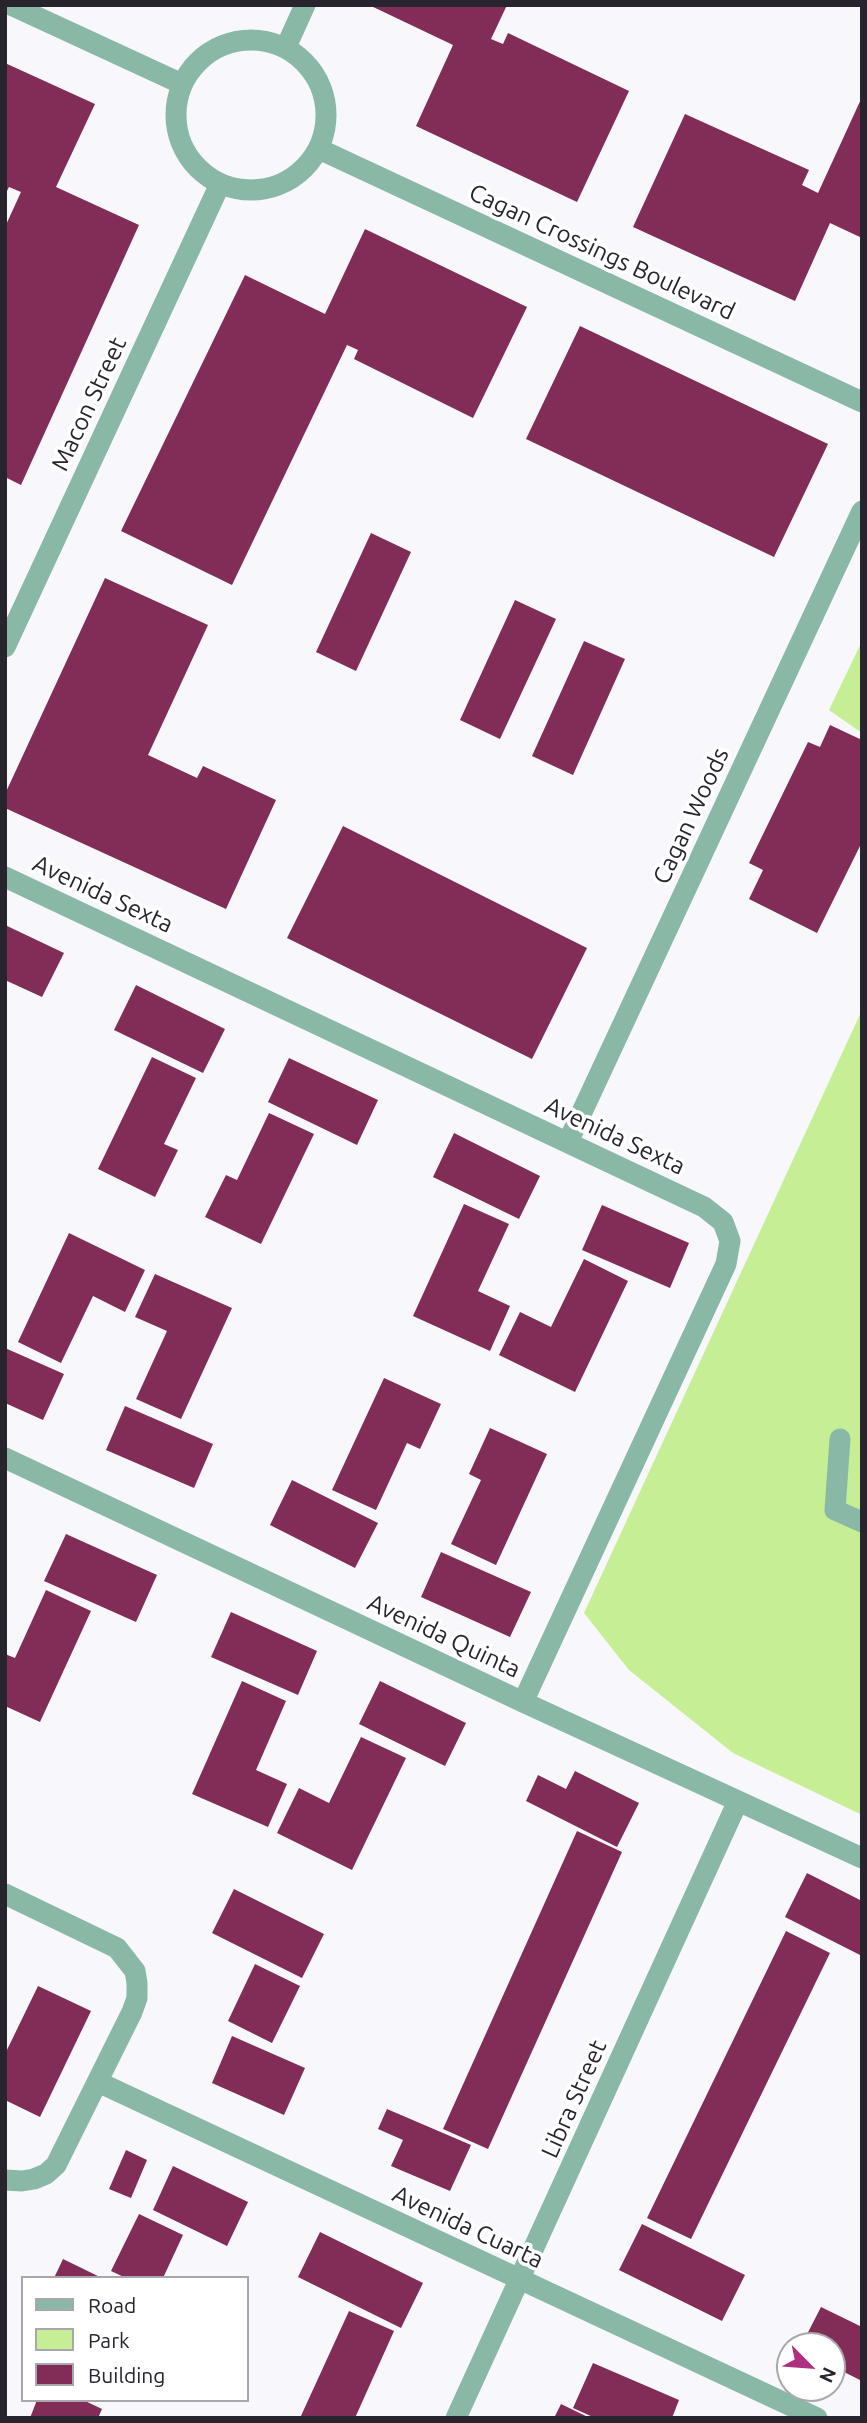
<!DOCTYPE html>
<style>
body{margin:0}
#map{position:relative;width:867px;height:2423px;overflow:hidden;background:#f8f7fc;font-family:Ubuntu,sans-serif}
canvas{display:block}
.frame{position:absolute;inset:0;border:7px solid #27242e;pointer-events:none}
.legend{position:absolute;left:21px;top:2276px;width:228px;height:126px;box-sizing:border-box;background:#fff;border:2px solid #a9a7ab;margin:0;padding:9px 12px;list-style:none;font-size:21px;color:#27242e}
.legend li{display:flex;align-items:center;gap:14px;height:35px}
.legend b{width:35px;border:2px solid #a9a7ab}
.north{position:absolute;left:776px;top:2332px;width:70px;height:70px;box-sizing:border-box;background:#fff;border:2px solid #a9a7ab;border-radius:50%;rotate:115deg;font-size:19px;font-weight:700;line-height:28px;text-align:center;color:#27242e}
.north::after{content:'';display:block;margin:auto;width:24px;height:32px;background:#ad3081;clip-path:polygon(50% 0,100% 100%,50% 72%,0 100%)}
</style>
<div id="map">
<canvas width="867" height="2423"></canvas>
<div class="frame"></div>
<ul class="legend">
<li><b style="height:9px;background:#8ab8a6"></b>Road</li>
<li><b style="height:19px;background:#c6ee95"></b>Park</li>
<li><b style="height:19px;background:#822d57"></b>Building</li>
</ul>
<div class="north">N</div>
</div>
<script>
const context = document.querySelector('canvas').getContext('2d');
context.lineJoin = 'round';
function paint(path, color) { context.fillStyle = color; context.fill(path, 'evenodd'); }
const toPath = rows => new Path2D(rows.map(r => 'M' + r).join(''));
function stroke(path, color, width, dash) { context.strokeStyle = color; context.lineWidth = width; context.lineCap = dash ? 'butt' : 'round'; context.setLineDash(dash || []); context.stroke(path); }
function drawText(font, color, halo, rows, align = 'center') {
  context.font = font + ' Ubuntu,sans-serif'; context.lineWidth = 7; context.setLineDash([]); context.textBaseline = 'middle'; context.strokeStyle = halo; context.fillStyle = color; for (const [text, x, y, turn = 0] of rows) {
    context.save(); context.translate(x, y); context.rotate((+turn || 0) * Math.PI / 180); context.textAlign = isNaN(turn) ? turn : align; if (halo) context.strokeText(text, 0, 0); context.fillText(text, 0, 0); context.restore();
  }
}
paint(toPath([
 [862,641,862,733,829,710],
 [862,1010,862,1815,733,1753,629,1670,584,1613]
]), '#c6ee95');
paint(toPath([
 [369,5,507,5,491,39,503,44,508,33,629,91,577,202,416,126,453,45],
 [5,63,95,104,56,187,139,225,21,485,5,477,5,227,21,192,9,187,5,195],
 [862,97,862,238,830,223,795,301,633,227,685,114,809,170,802,185,818,193],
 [365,229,527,307,473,418,354,359,358,350,347,345,232,585,121,531,245,275,325,314],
 [580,326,828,444,774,557,526,439],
 [371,533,411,552,356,671,316,652],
 [105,578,208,625,148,755,197,778,203,766,276,800,226,909,5,808,5,794],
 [515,600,556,619,500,739,460,720],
 [584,641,625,659,573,775,532,756],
 [830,725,862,740,862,842,817,933,749,899,763,870,749,863,808,742,820,747],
 [343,826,587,948,532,1059,287,938],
 [5,925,64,953,42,997,5,980],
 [136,985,225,1029,203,1073,114,1030],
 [152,1057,196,1078,164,1144,178,1150,155,1197,98,1169],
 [289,1058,378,1100,357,1145,268,1102],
 [269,1113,314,1134,261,1244,205,1217,226,1175,237,1180],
 [454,1133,540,1176,519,1219,433,1177],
 [464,1204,509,1224,478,1291,510,1306,490,1351,413,1316],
 [602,1205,689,1243,670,1288,582,1250],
 [69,1233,145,1270,125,1312,93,1296,61,1363,18,1342],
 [584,1259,628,1281,575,1392,499,1355,520,1312,551,1327],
 [155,1274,232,1308,181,1419,136,1399,167,1331,135,1317],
 [5,1348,64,1374,43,1420,5,1403],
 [384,1378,441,1404,420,1449,407,1443,376,1510,332,1490],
 [125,1406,213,1444,194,1488,106,1450],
 [490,1428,547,1454,496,1565,451,1544,481,1480,469,1474],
 [292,1480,378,1523,355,1568,270,1525],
 [66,1534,157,1575,136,1622,44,1581],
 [441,1552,531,1592,510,1637,421,1597],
 [46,1590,91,1611,40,1722,5,1706,5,1654,15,1658],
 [231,1612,317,1651,298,1695,211,1657],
 [242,1681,286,1701,256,1770,287,1784,268,1827,192,1794],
 [380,1681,466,1723,445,1766,359,1724],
 [361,1737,406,1758,352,1870,277,1833,299,1788,329,1803],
 [575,1771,639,1803,617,1847,526,1801,538,1775,566,1789],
 [577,1831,622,1852,488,2149,443,2129],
 [807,1873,862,1901,862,1956,785,1917],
 [234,1889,324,1934,302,1978,212,1933],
 [786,1931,830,1953,691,2239,647,2218],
 [255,1964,300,1986,272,2043,228,2021],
 [38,1986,91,2011,40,2117,5,2100,5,2054],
 [232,2036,305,2068,284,2115,212,2083],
 [387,2109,471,2145,450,2191,391,2166,403,2140,378,2129],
 [126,2150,147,2160,131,2198,109,2189],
 [173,2166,248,2202,227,2246,153,2210],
 [139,2214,183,2235,163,2278,126,2278,111,2271],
 [642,2224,745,2275,722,2321,619,2270],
 [320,2232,423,2283,401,2328,298,2277],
 [63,2259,102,2278,54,2278],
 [821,2307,862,2327,862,2381,832,2366,832,2346,801,2346],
 [349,2311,394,2331,355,2418,300,2418],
 [593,2363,679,2400,672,2418,595,2418,573,2408],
 [37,2400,83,2400,102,2409,98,2418,30,2418],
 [561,2404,590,2418,554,2418]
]), '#822d57');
stroke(toPath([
 [11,5,182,84],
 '176 115a75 75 0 1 1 150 0a75 75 0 1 1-150 0Z',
 [286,47,305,5],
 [319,149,862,402],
 [5,647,220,184],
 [5,877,704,1207,723,1222,730,1241,726,1264,523,1702],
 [568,1142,862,511],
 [840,1439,835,1510,862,1522],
 [5,1458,523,1702,862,1858],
 [5,1894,117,1948,135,1971,137,1983,137,1998,132,2012,56,2165,46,2174,34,2179,22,2181,5,2180],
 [98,2082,817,2418],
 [456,2418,738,1801]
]), '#8ab8a6', 21);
drawText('24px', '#27242e', '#fff', [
 ["Cagan Crossings Boulevard",602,252,25],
 ["Macon Street",89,404,-65],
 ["Cagan Woods",691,816,-65],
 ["Avenida Sexta",103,894,25],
 ["Avenida Sexta",615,1136,25],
 ["Avenida Quinta",444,1636,25],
 ["Libra Street",574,2099,-66],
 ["Avenida Cuarta",468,2227,25]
]);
</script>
